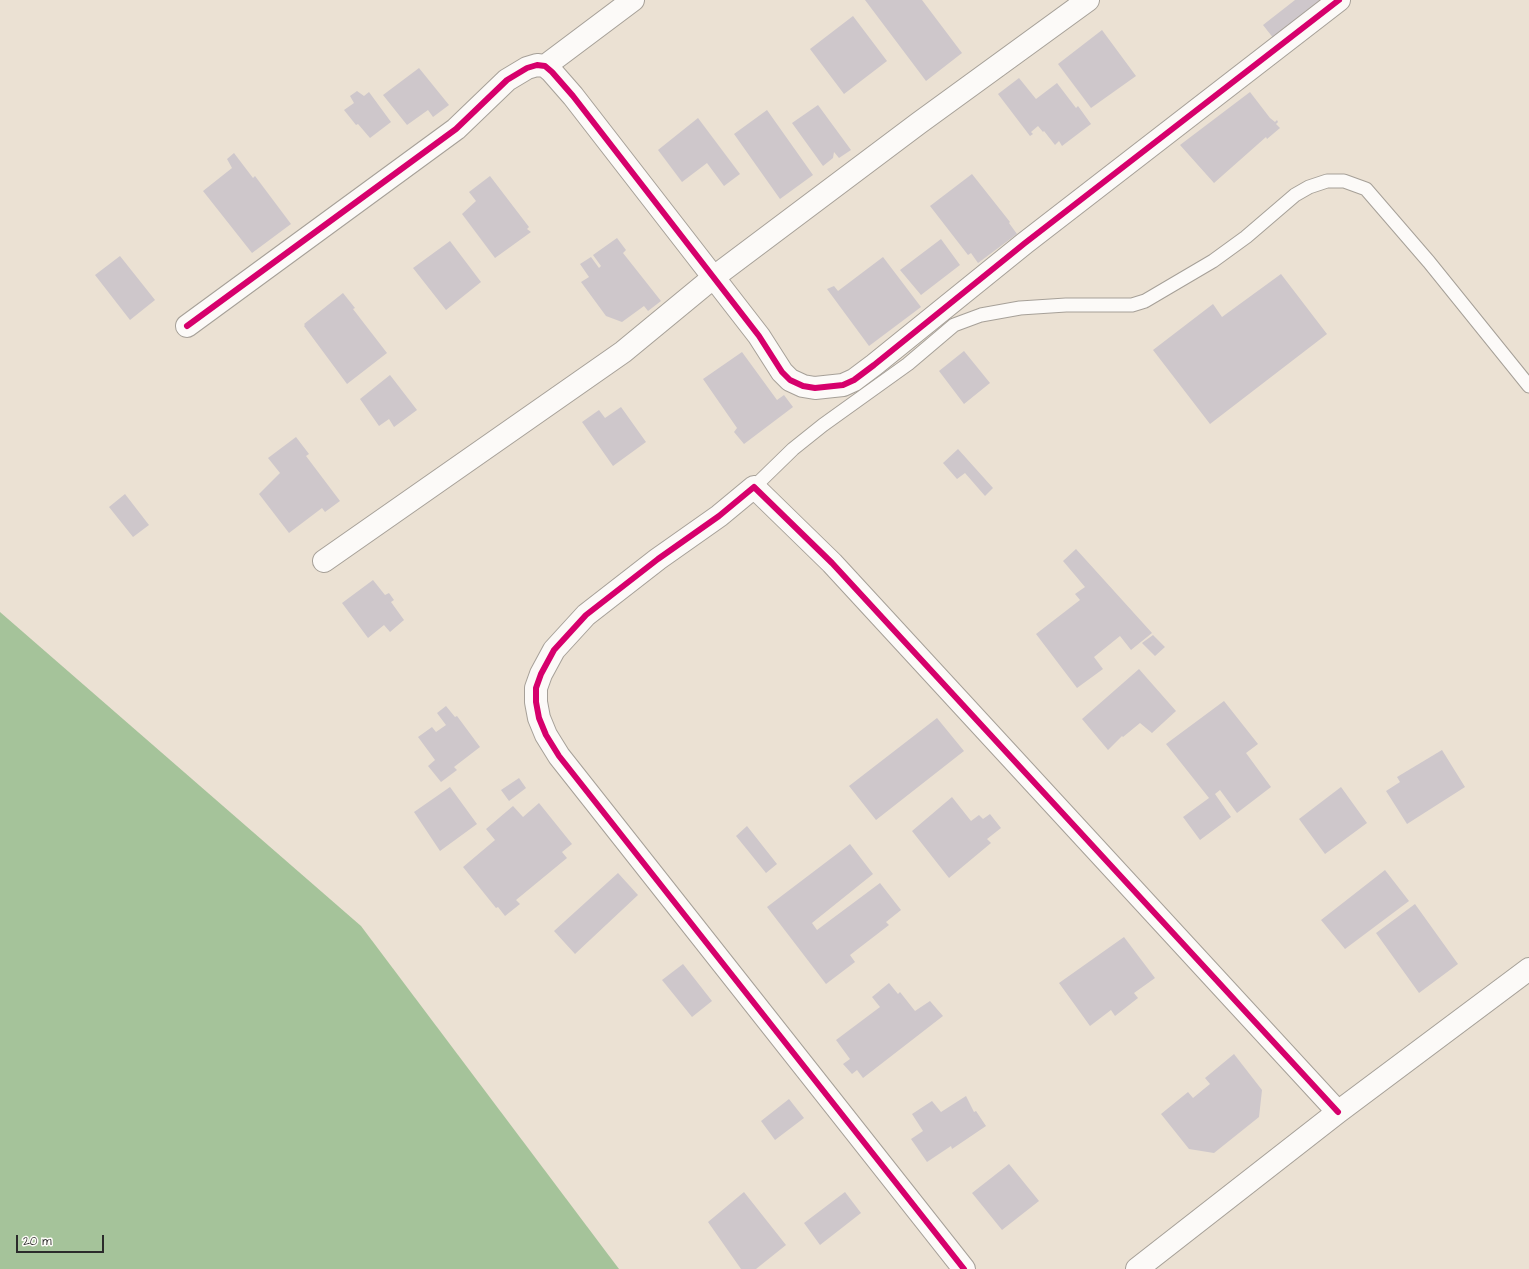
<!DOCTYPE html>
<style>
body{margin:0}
#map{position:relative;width:1529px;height:1269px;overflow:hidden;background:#ebe1d3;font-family:"Architects Daughter",sans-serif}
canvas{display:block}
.scale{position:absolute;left:16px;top:1235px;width:88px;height:18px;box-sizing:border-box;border:2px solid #2b2b2b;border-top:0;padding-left:5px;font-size:12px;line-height:14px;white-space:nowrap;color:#2b2b2b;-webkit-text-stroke:3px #fdfcf7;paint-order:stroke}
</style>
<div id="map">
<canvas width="1529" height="1269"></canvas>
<div class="scale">20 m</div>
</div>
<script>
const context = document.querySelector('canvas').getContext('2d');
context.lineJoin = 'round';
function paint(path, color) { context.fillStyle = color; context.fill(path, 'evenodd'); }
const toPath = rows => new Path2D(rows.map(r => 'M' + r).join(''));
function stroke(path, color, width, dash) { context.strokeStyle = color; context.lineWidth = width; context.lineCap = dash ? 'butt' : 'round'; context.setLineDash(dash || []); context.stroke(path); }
paint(toPath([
 [0,612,361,926,619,1269,0,1269]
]), '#a5c39a');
paint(toPath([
 [865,0,922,0,962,53,926,81],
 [1295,0,1325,0,1274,39,1263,25],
 [853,16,887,61,844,94,810,49],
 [1102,30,1136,76,1091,108,1058,64],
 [419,68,449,105,433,117,428,110,407,125,383,95],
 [1019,78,1036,99,1057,83,1076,108,1078,106,1091,124,1062,146,1059,141,1055,145,1044,131,1043,132,1038,126,1031,132,1033,134,1030,136,998,94],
 [357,91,364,96,369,92,391,122,370,138,358,124,356,125,344,110,354,103,350,96],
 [1250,92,1270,118,1275,122,1277,120,1278,122,1276,124,1280,128,1267,139,1266,137,1214,183,1180,145],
 [818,105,851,150,839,158,834,152,833,158,823,166,792,123],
 [767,110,813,175,780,199,734,134],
 [698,118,740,174,724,186,707,163,682,182,658,150],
 [234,153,253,178,255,176,291,224,252,253,203,191,232,168,227,159],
 [972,174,1010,222,1009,223,1017,234,978,263,971,253,968,255,930,206],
 [490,176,529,227,527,229,531,232,495,258,462,214,476,201,469,192],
 [617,238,626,250,623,253,661,301,648,311,644,306,622,322,606,316,581,282,589,277,580,264,591,257,599,268,601,266,593,255],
 [941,239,960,265,921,295,900,270],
 [450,241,481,282,446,310,413,268],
 [120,256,155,300,130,320,95,275],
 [883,257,921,307,869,346,827,289,834,286,838,291],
 [1281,274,1327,334,1210,424,1153,350,1213,304,1222,317],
 [343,293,355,308,353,309,387,353,347,384,304,326,305,325,304,324],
 [964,351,990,383,964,404,939,371],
 [742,352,777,400,784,395,793,407,744,444,734,432,737,428,703,379],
 [390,375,417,410,394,427,389,419,379,426,360,399],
 [621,407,646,442,613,466,582,422,599,410,605,418],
 [296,437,309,454,306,456,340,501,325,512,322,508,289,533,259,494,280,473,268,458],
 [958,449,993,488,985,496,965,473,957,479,943,463],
 [125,494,149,525,133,537,109,507],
 [1076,549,1152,633,1131,650,1120,636,1094,657,1103,669,1077,688,1036,634,1080,600,1075,594,1085,587,1063,561],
 [373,580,385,595,389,593,394,600,391,602,404,620,390,632,384,625,368,638,342,603],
 [1153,635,1165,647,1155,656,1142,643],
 [1139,669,1176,711,1152,733,1140,723,1123,737,1122,736,1108,750,1082,719],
 [1224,701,1258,744,1246,753,1271,787,1237,813,1220,790,1215,794,1231,817,1200,840,1183,817,1209,798,1166,744],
 [446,706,455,717,457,716,480,747,454,767,457,770,441,782,428,766,435,760,418,737,432,727,436,732,446,725,437,713],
 [937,718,964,751,876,820,849,786],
 [1442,750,1465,787,1407,824,1386,791,1400,782,1397,777],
 [519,778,526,788,509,801,501,790],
 [450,787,477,824,440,851,414,812],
 [1341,787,1367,823,1325,854,1299,819],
 [952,797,971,821,979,815,983,819,990,814,1001,828,987,839,991,843,949,878,912,831],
 [539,803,572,844,562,852,567,858,516,900,520,904,505,916,498,907,496,908,463,867,495,840,486,829,513,806,523,817],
 [747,826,777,864,766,873,736,836],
 [850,844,873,874,812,923,817,930,880,883,901,910,886,922,889,925,850,955,855,962,826,984,767,907],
 [1385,870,1409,901,1345,949,1321,920],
 [618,873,638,895,575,954,554,931],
 [1415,904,1458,964,1419,993,1376,933],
 [1124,937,1155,978,1134,993,1138,998,1115,1016,1111,1010,1090,1026,1059,983],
 [683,964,712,1001,692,1017,662,980],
 [889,983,898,994,900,992,915,1011,930,1001,943,1016,863,1078,857,1070,852,1074,843,1064,850,1059,836,1040,880,1007,872,997],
 [1234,1054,1262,1090,1259,1117,1214,1153,1189,1149,1161,1114,1188,1092,1193,1098,1210,1084,1205,1078],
 [966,1096,974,1112,976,1111,986,1126,952,1149,951,1146,927,1162,911,1139,923,1131,912,1114,932,1101,941,1112],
 [789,1099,804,1118,775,1140,761,1121],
 [1009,1164,1039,1201,1002,1230,972,1193],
 [744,1192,786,1245,756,1269,741,1269,708,1222],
 [845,1192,861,1213,820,1245,804,1223]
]), '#cec7cb');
const lane = toPath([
 [754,487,793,449,823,425,908,364,954,325,981,315,1020,308,1066,305,1132,305,1145,301,1213,261,1246,237,1295,195,1309,187,1327,181,1344,181,1366,189,1429,262,1529,386]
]);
const street = toPath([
 [545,66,633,0],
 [187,326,456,129,507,80,527,68,537,65,545,66,552,72,573,96,759,336,782,372,790,380,803,386,815,388,843,385,854,380,874,365,1025,243,1339,0],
 [324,561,623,352,714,277,919,123,1088,0],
 [964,1269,559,756,546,735,539,718,536,702,536,688,541,674,554,650,586,615,658,559,719,516,754,487,832,563,1338,1112],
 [1137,1269,1338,1112,1529,969]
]);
stroke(lane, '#a6a098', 15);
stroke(street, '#a6a098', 24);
stroke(lane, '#fcfaf8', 13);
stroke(street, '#fcfaf8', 22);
stroke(toPath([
 [187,326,456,129,507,80,527,68,537,65,545,66,552,72,573,96,759,336,782,372,790,380,803,386,815,388,843,385,854,380,874,365,1025,243,1339,0],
 [964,1269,559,756,546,735,539,718,536,702,536,688,541,674,554,650,586,615,658,559,719,516,754,487,832,563,1338,1112]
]), '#d6006c', 6);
</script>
